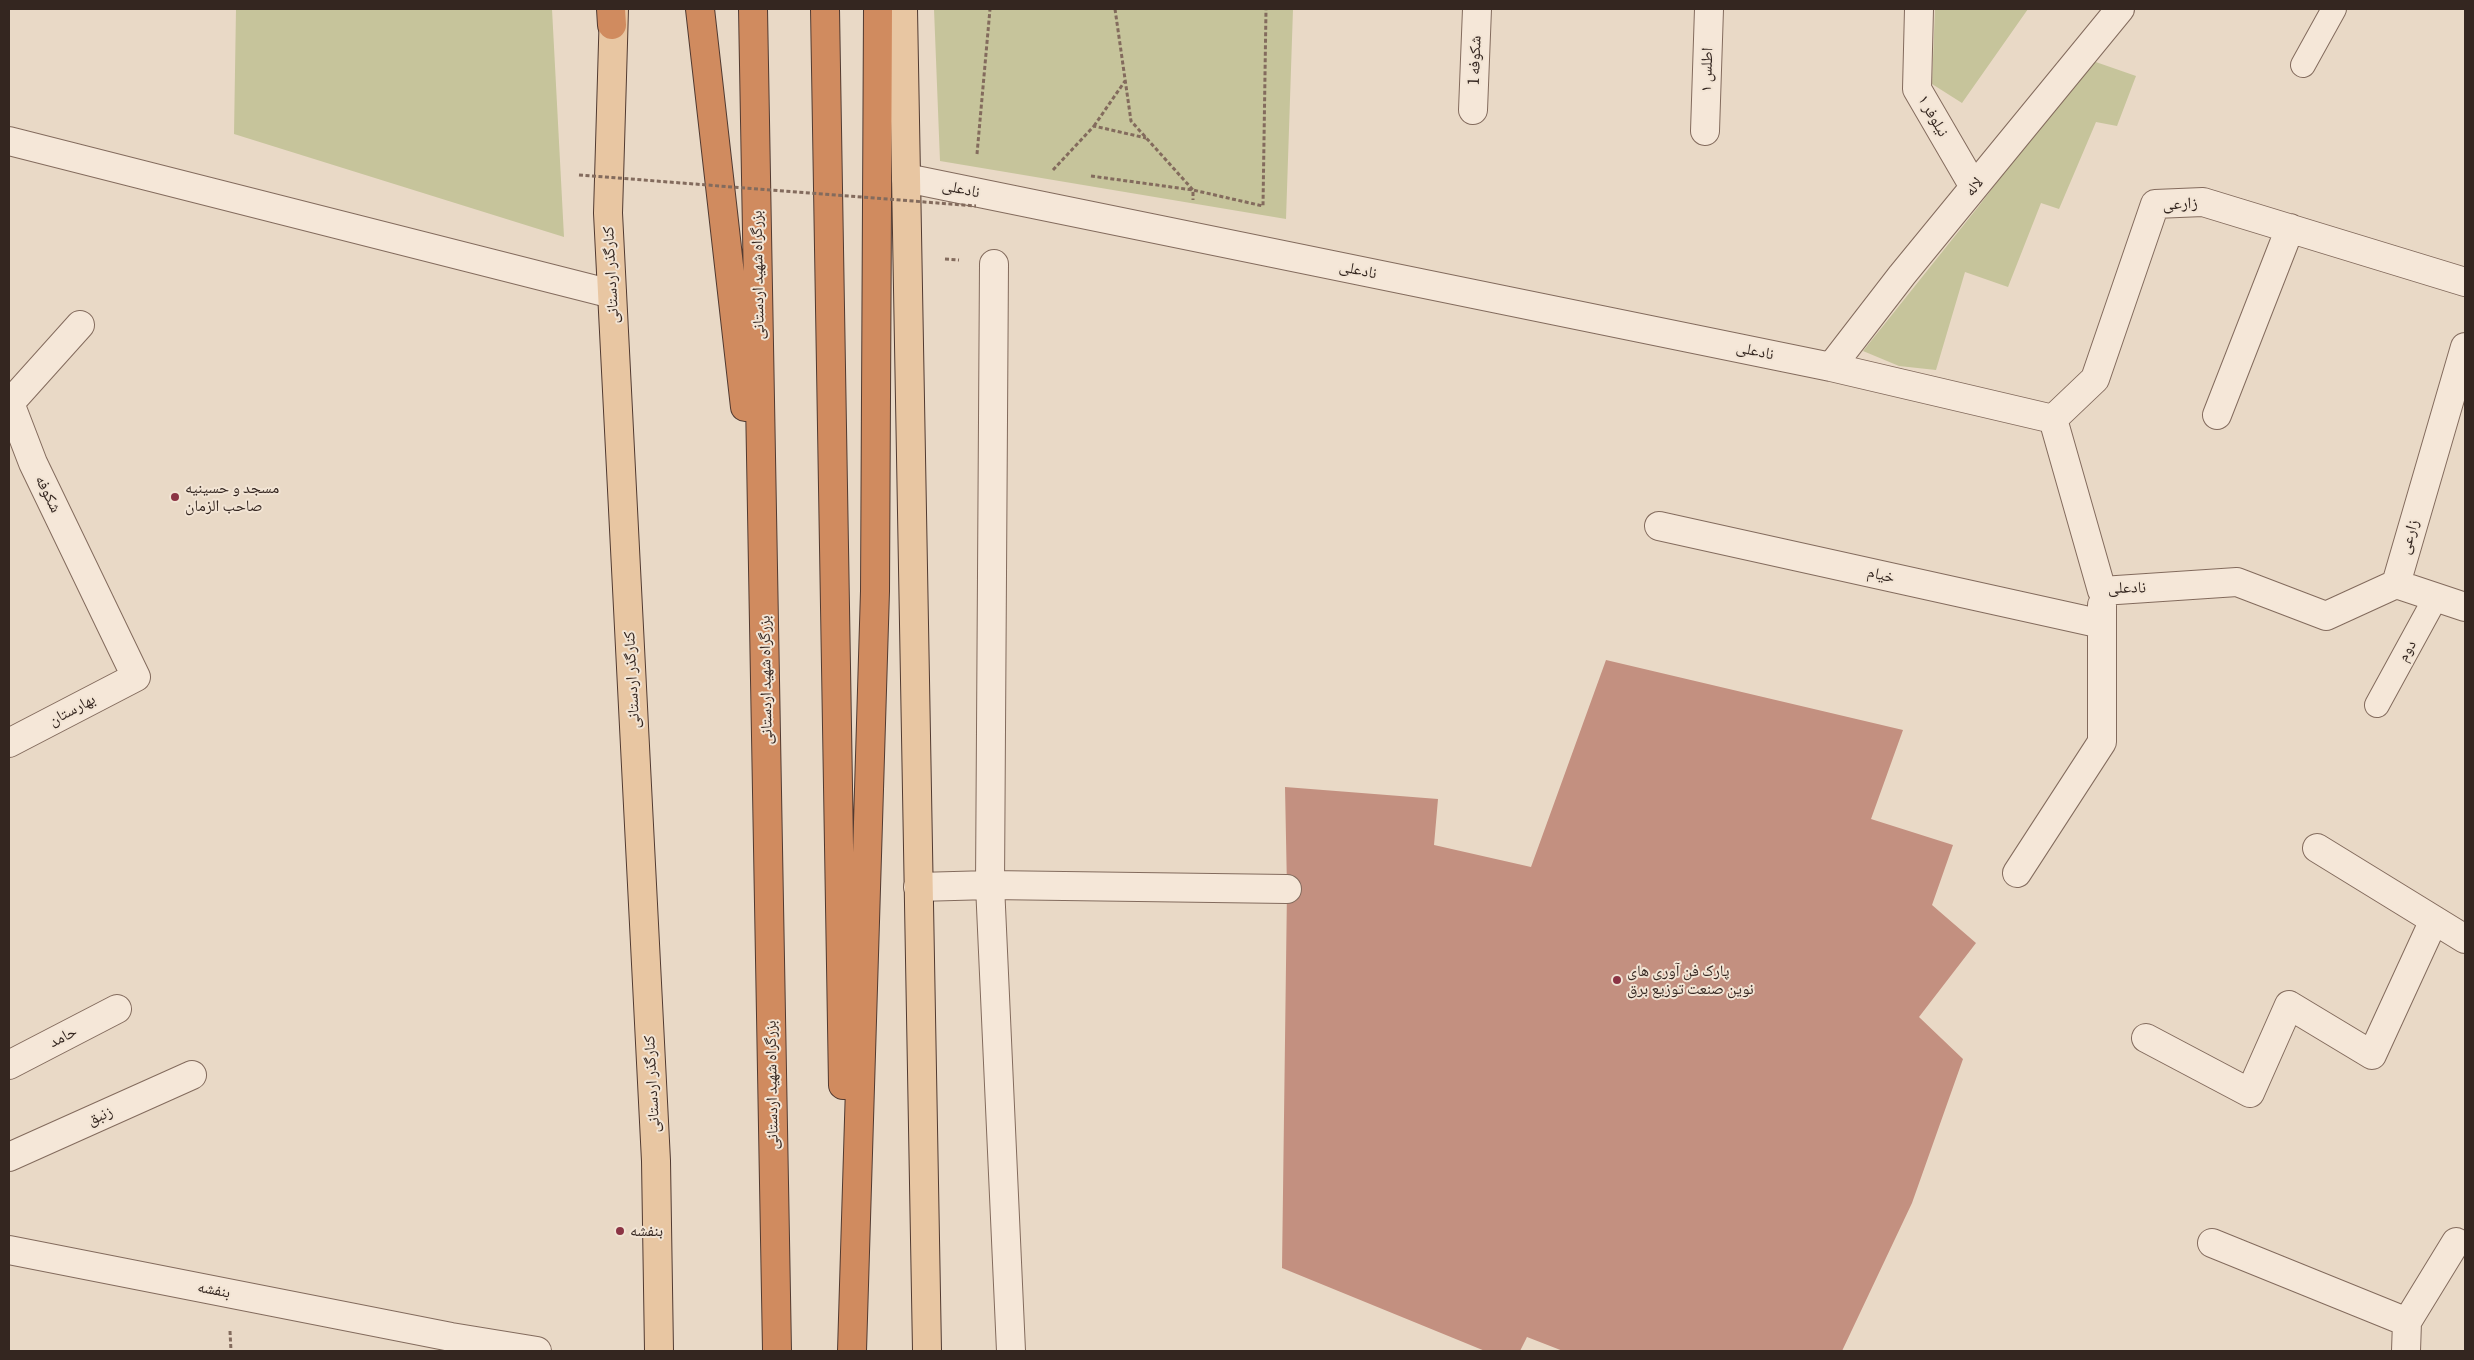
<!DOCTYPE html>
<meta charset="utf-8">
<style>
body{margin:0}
#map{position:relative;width:2474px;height:1360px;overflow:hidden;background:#e9d9c6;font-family:Literata,serif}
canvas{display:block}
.frame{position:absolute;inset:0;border:10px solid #342620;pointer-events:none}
</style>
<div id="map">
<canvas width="2474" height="1360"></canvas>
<div class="frame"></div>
</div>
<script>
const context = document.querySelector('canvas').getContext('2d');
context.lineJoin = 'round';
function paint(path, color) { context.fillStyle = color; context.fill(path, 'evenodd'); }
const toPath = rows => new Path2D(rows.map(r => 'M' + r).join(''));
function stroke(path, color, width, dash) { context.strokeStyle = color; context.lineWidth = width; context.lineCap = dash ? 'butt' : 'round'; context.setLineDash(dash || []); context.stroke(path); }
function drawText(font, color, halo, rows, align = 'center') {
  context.font = font + ' Literata,"Noto Naskh Arabic",serif'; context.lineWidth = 4; context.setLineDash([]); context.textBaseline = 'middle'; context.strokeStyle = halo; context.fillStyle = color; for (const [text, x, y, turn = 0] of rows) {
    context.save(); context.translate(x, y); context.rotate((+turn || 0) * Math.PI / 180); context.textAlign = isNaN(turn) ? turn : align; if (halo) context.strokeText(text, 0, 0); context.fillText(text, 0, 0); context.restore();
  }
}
paint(toPath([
 [236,9,552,9,564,237,234,134],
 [934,9,1293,9,1286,219,940,161],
 [1935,9,2028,9,1962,103,1932,84],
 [2090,60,2136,76,2117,126,2096,122,2059,209,2041,203,2008,287,1965,272,1936,370,1899,366,1863,351,1978,207]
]), '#c6c49b');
paint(toPath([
 [1606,660,1903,730,1871,819,1953,845,1932,905,1976,943,1919,1017,1963,1059,1912,1203,1842,1351,1563,1351,1527,1337,1520,1351,1485,1351,1282,1268,1287,889,1285,787,1438,799,1434,845,1531,867]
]), '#c39080');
const lane = toPath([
 [2303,65,2334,9],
 [2377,705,2436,597]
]);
const street = toPath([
 [1919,9,1917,89,1974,187],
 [1473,110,1477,9],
 [1705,131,1709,9],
 [9,141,612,294],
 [906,178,1831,367,2053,419,2102,591,2237,582,2326,616,2396,584,2465,607],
 [994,264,990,885,1011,1351],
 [1831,367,1902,275,2120,9],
 [2217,415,2290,228],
 [2053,419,2095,379,2155,204,2203,202,2465,282],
 [1659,526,2102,624],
 [2396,584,2465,347],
 [9,743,136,677,33,463,10,403,80,325],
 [2317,848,2465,939],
 [2017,873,2102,742,2102,605],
 [918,887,990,885,1287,889],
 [2146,1038,2250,1093,2289,1005,2372,1055,2434,920],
 [9,1065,117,1009],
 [9,1157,192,1075],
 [2212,1243,2407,1322],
 [9,1250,451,1337,537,1351],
 [2406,1351,2407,1322,2456,1242]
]);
const primary = toPath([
 [614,9,608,213,656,1161,659,1351],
 [903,9,927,1351]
]);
const highway = toPath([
 [611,9,612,25],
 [700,9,745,407],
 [753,9,777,1351],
 [825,9,843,1085],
 [852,1351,875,591,878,9]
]);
stroke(lane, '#836b5d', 26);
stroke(street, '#836b5d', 30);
stroke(primary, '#513a31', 30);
stroke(highway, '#513a31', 30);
stroke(toPath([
 [1115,9,1131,121,1193,190,1193,200],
 [1094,126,1125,81],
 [977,154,990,9],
 [1053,170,1094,126,1146,138],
 [1091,176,1193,190,1263,206,1266,9],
 [945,259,959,260],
 [230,1331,231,1351]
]), '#836b5d', 3, [4, 2.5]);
stroke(lane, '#f5e7d8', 24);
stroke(street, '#f5e7d8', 28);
stroke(primary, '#e8c6a2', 28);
stroke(highway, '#d08b5f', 28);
stroke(toPath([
 [579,175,976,206]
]), '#836b5d', 3, [4, 2.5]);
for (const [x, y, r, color] of [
 [175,497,5,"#8b3444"],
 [1617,980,5,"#8b3444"],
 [620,1231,5,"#8b3444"]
]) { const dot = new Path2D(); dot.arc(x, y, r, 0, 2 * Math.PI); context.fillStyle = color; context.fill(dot); stroke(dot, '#f2e4d4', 2); }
drawText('16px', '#342620', '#f2e4d4', [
 ["شکوفه 1",1475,60,-88],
 ["اطلس ۱",1707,70,-88],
 ["نیلوفر ۱",1933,116,60],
 ["لاله",1974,187,-51],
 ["نادعلی",961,189,12],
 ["زارعی",2180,204,-3],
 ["نادعلی",1358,270,12],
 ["کنارگذر اردستانی",611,275,-93],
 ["بزرگراه شهید اردستانی",758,275,-91],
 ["نادعلی",1755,351,12],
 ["شکوفه",48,494,64],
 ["زارعی",2409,537,-74],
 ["خیام",1881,575,13],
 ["نادعلی",2127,588,-1],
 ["دوم",2407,651,-61],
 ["کنارگذر اردستانی",632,680,-93],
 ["بزرگراه شهید اردستانی",766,680,-91],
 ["بهارستان",72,710,-28],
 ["حامد",63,1037,-27],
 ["کنارگذر اردستانی",652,1084,-93],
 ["بزرگراه شهید اردستانی",772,1085,-91],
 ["زنبق",100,1116,-24],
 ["بنفشه",214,1290,11]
]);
drawText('16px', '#342620', '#f2e4d4', [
 ["مسجد و حسینیه",185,488],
 ["صاحب الزمان",185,506],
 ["پارک فن آوری های",1627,971],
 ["نوین صنعت توزیع برق",1627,989],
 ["بنفشه",630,1231]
], 'left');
</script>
